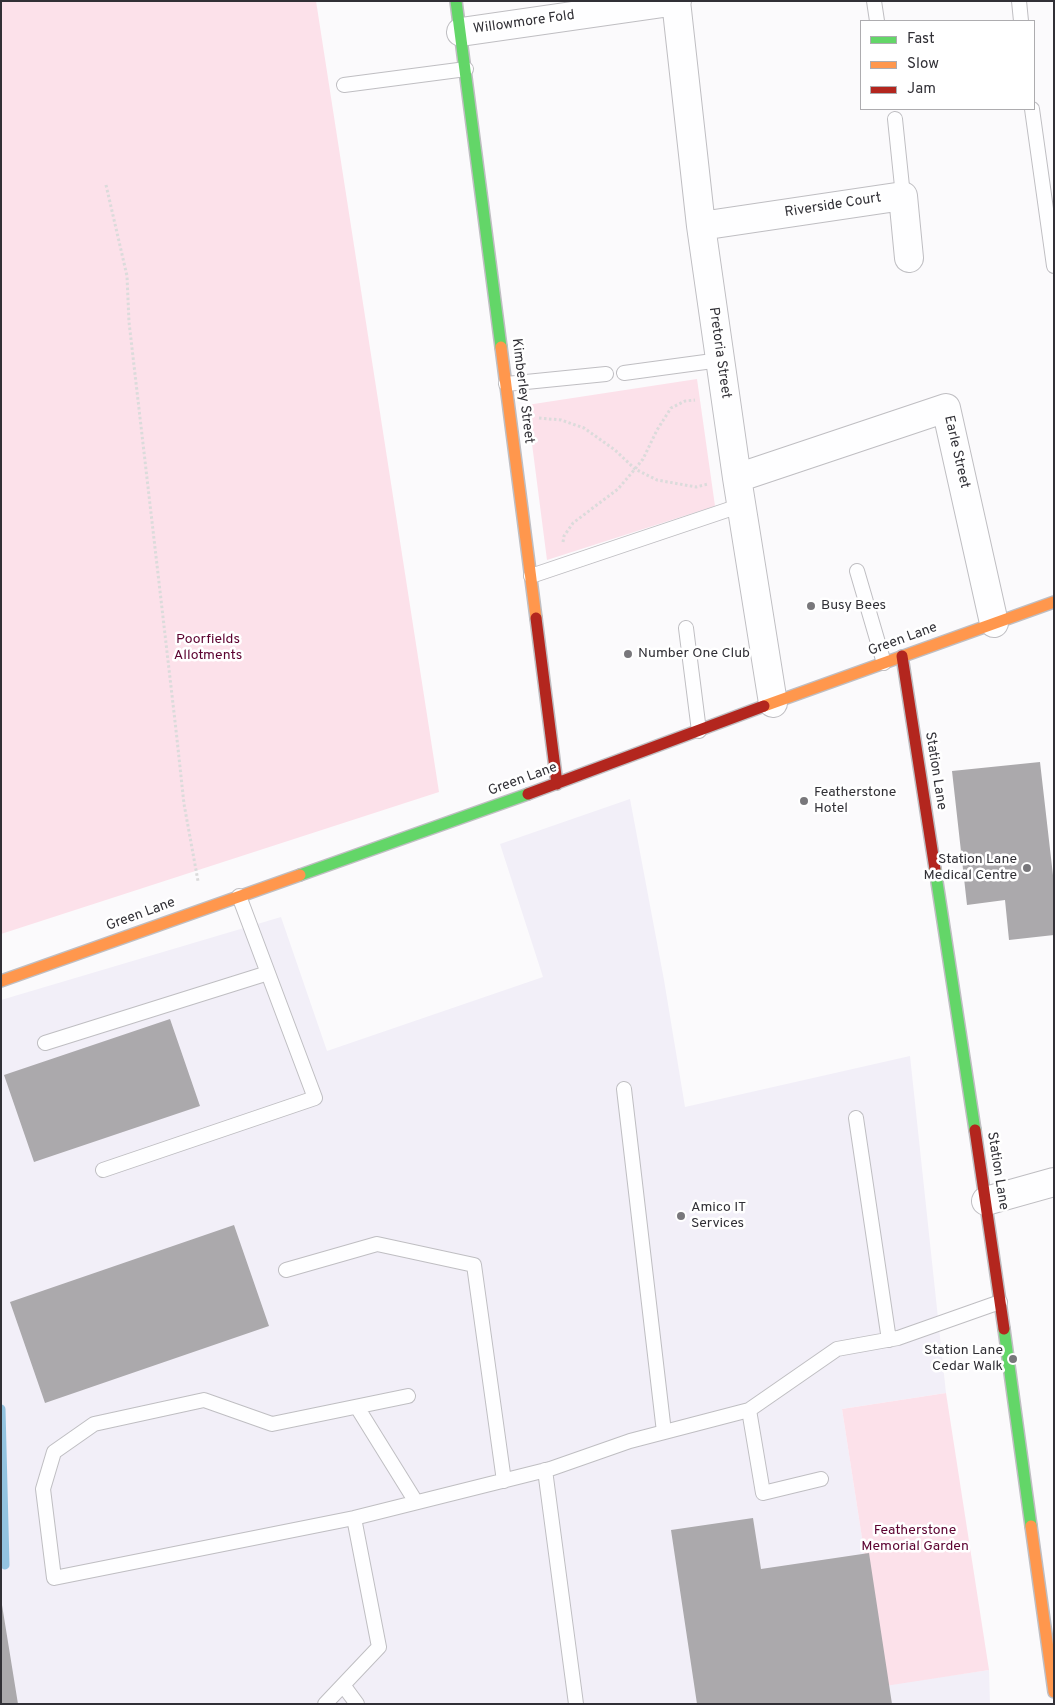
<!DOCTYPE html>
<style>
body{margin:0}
#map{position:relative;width:1055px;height:1705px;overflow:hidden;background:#fbfafc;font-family:Overpass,sans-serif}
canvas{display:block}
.frame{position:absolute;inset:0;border:2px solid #313036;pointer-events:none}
.legend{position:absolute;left:860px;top:20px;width:175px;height:90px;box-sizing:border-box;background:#fff;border:1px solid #adacaf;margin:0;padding:6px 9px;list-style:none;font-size:15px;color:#313036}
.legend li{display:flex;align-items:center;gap:10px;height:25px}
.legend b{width:25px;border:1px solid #adacaf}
</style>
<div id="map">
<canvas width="1055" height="1705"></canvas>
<div class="frame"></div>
<ul class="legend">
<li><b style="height:6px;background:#63d668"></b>Fast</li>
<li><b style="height:6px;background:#ff974d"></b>Slow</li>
<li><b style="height:6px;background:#b3261e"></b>Jam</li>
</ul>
</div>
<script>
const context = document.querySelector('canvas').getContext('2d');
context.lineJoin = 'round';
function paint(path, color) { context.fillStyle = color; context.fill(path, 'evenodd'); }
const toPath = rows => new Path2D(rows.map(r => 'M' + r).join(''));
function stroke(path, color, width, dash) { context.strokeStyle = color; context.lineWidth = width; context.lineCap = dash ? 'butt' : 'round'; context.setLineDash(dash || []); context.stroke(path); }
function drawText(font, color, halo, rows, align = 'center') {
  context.font = font + ' Overpass,sans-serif'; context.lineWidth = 5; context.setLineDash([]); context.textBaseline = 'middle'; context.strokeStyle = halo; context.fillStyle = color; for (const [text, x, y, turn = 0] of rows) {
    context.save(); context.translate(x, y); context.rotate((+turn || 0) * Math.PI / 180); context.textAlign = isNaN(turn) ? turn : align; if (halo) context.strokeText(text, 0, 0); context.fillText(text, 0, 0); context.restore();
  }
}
paint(toPath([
 [630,799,664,980,685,1107,910,1056,946,1393,842,1409,885,1685,989,1670,990,1704,1,1704,1,1000,281,917,327,1051,543,977,500,844]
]), '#f2eff8');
paint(toPath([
 [1,1,316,1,439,792,1,934],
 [697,379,715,506,547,560,527,405],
 [946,1393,989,1670,885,1686,842,1409]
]), '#fce1ea');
stroke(toPath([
 [1,1409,5,1565]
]), '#93c3e0', 9);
paint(toPath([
 [1040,762,1054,884,1054,935,1009,940,1005,900,967,905,952,771],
 [170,1019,200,1106,34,1162,4,1075],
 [234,1225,269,1326,45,1403,10,1302],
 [753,1518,761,1569,869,1553,892,1704,697,1704,671,1530],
 [1,1605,2,1605,18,1704,1,1704]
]), '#aba9ac');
const lane = toPath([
 [874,1,877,21],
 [1019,1,1021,21],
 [344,85,466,69],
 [1032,109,1054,266],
 [895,119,903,196],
 [624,373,720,360],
 [506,384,606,374],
 [857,571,884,663],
 [531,576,742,505],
 [686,628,699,731],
 [45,1043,268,973],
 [624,1089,664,1432],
 [856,1118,889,1340],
 [103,1170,315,1098,239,896],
 [286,1270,377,1244,474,1265,504,1481],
 [408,1396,272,1424,204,1400,94,1424,54,1452,43,1489,54,1578,354,1518,550,1469,630,1441,749,1410,837,1349,898,1338,1000,1302],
 [357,1407,416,1502],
 [749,1410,763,1493,821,1479],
 [545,1470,576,1704],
 [343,1685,357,1704],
 [325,1704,379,1647,354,1518]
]);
const street = toPath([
 [676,1,701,226,737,478,773,703],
 [461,32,677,1],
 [701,226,903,196,909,258],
 [737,478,946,408,994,623],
 [986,1201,1054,1182]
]);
const fast = toPath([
 [456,1,501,347],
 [935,869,975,1130],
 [300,875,528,794],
 [1004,1329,1031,1526]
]);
const slow = toPath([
 [501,347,536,618],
 [764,706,1054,602],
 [1,981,300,875],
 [1031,1526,1054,1692]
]);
const jam = toPath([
 [536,618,557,784],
 [902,656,935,869],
 [528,794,764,706],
 [975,1130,1004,1329]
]);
stroke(lane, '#bfbec2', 16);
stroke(street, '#bfbec2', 30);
stroke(fast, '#bfbec2', 14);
stroke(slow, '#bfbec2', 14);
stroke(jam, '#bfbec2', 14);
stroke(toPath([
 [106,185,127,276,129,322,176,730,184,804,198,881],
 [539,418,561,420,584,428,615,450,635,469,657,480,696,487,708,484],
 [563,542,564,536,573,523,618,489,635,469,643,459,657,430,671,408,685,401,695,400]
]), '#dbdbdb', 3, [2.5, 2.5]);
stroke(lane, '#fefeff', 14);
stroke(street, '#fefeff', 28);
stroke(fast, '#63d668', 11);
stroke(slow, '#ff974d', 11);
stroke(jam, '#b3261e', 11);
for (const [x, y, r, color] of [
 [811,606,5,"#78777b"],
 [628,654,5,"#78777b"],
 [804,801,5,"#78777b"],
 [1027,868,5,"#78777b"],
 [681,1216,5,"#78777b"],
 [1013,1359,5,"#78777b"]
]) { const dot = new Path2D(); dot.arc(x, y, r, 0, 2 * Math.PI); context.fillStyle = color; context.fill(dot); stroke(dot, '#fff', 2); }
drawText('14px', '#313036', '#fff', [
 ["Willowmore Fold",524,23,-8],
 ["Riverside Court",833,206,-9],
 ["Pretoria Street",719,353,82],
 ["Kimberley Street",522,391,83],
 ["Earle Street",956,452,77],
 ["Green Lane",903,640,-20],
 ["Station Lane",935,771,81],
 ["Green Lane",523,780,-20],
 ["Green Lane",141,915,-20],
 ["Station Lane",997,1171,81]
]);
drawText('14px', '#313036', '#fff', [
 ["Busy Bees",821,606],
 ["Number One Club",638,654],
 ["Featherstone",814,793],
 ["Hotel",814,809],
 ["Station Lane",1017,860,"right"],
 ["Medical Centre",1017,876,"right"],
 ["Amico IT",691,1208],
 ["Services",691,1224],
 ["Station Lane",1003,1351,"right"],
 ["Cedar Walk",1003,1367,"right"]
], 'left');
drawText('14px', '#5b0230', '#fff', [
 ["Poorfields",208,640],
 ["Allotments",208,656],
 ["Featherstone",915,1531],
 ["Memorial Garden",915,1547]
]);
</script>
